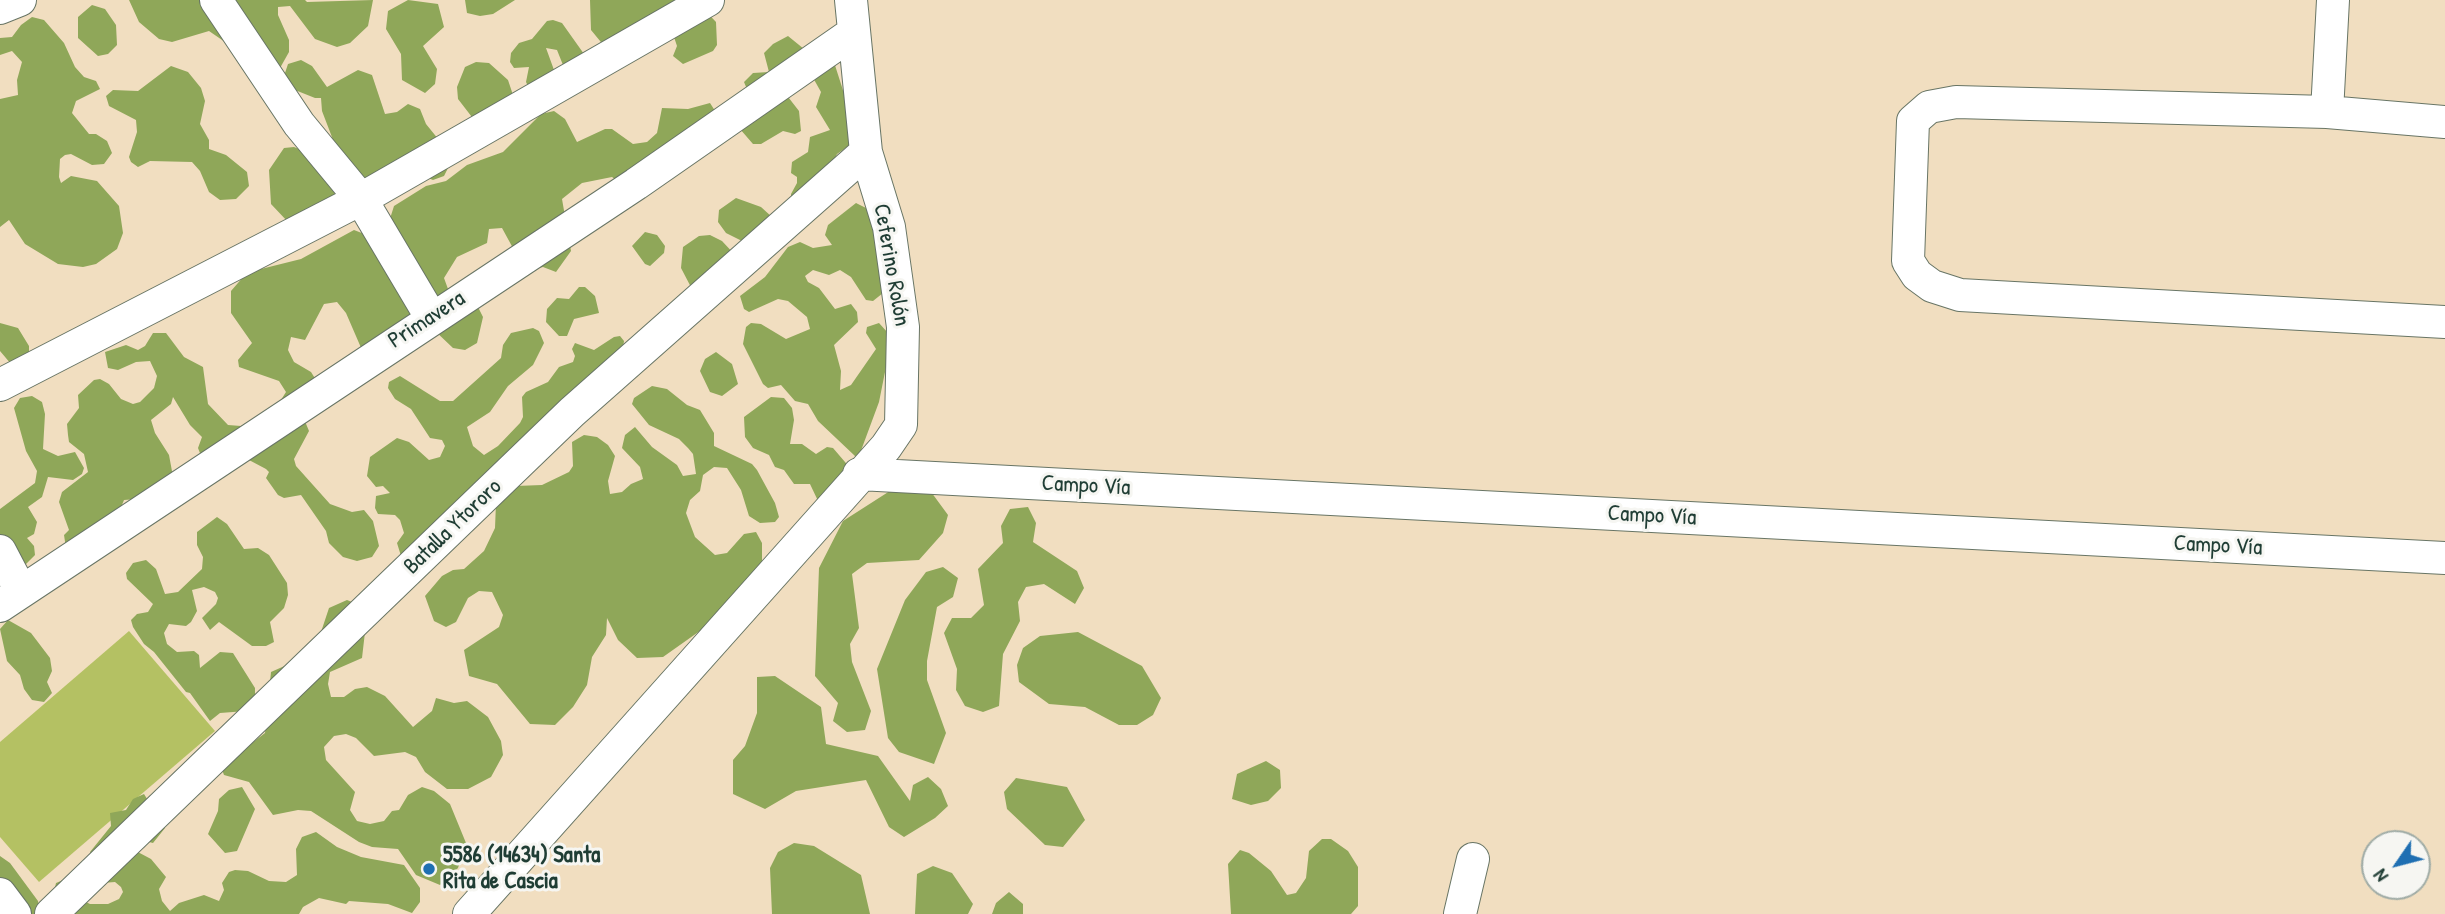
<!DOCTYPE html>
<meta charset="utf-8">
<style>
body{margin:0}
#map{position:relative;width:2445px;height:914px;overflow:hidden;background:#f1dec0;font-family:"Patrick Hand",sans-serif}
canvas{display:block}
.north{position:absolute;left:2361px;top:830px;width:70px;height:70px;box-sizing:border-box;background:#f6f6f2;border:2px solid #a0aca6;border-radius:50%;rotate:235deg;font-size:19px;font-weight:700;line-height:28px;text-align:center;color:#1f3d34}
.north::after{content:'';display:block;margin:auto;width:24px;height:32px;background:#1f6fb2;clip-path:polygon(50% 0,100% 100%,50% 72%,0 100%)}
</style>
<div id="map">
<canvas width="2445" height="914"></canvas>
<div class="north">N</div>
</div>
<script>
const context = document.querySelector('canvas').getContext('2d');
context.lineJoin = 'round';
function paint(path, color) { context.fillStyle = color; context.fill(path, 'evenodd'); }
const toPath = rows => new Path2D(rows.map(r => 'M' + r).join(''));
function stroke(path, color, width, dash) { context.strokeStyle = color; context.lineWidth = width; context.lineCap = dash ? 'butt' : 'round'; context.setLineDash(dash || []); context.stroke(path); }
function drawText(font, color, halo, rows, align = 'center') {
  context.font = font + ' "Patrick Hand",sans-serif'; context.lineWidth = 6; context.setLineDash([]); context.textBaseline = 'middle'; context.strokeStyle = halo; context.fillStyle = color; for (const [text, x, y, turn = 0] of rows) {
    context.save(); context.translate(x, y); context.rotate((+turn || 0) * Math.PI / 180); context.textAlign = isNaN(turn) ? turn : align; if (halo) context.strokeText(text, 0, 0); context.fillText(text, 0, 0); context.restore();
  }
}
paint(toPath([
 [129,631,215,731,39,882,0,837,0,742]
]), '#b4c163');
paint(toPath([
 [129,0,305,0,307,2,373,0,368,26,350,43,337,47,315,39,290,6,278,7,278,15,289,40,289,52,280,68,256,77,243,70,225,42,209,31,172,42,159,39,139,22],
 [408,0,438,4,444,27,423,46,437,69,435,84,425,93,402,80,401,54,386,29,388,11],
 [465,0,515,0,493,14,480,16,467,13],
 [590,0,695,0,716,22,717,45,713,51,683,64,673,56,677,46,674,37,605,47,591,30],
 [92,5,105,9,116,25,117,45,108,54,98,56,78,38,78,17],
 [32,17,44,20,64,43,75,67,84,77,96,81,100,89,76,101,72,113,89,134,96,134,107,141,112,153,104,164,92,165,71,154,65,155,60,159,59,177,61,183,71,176,97,181,119,206,123,233,117,249,96,264,83,267,58,264,25,244,9,220,0,227,0,99,18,95,17,80,22,62,12,51,0,55,0,38,12,37,21,25],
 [553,20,562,23,584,54,563,65,557,50,546,48,554,70,529,88,526,82,529,67,514,68,510,62,511,53,519,43,532,39,547,21],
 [788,36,804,49,785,93,799,111,801,131,795,134,783,131,761,144,753,144,740,129,749,94,744,82,753,73,769,72,764,53,773,44],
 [833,59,848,106,854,142,837,154,832,164,791,201,791,194,797,183,797,177,791,173,792,162,808,152,810,137,830,130,816,107,821,92,812,76],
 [301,60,312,66,327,87,358,70,372,75,385,114,397,112,408,104,420,109,426,124,443,145,450,164,444,176,433,180,421,175,371,191,335,145,322,111,321,98,315,98,290,88,284,76,288,64],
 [476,62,489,63,508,80,516,104,475,121,458,99,457,87,465,67],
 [171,66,188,72,201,88,205,101,200,124,209,140,209,149,226,155,247,172,249,186,236,199,220,200,209,192,200,171,192,162,150,161,138,167,131,162,129,157,137,132,136,120,109,106,106,96,113,90,138,91],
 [710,103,717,114,624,186,612,177,582,183,562,199,571,251,556,272,543,267,530,270,520,261,502,228,489,229,487,243,457,257,444,278,448,289,477,305,483,317,477,343,465,350,453,348,433,329,388,225,394,206,426,186,446,181,467,165,503,152,541,114,554,111,565,119,577,142,605,129,612,129,633,144,647,142,657,133,662,108,688,109],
 [294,147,304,151,335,192,333,205,288,222,271,204,269,170,284,148],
 [736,198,761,207,772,217,752,246,726,233,718,222,719,210],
 [856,203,868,209,874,221,883,293,873,301,866,300,851,277,840,270,829,275,813,270,805,276,808,282,819,288,835,309,851,304,857,312,858,322,834,345,841,371,840,390,851,385,876,349,866,333,867,327,879,323,888,333,888,357,879,402,859,456,855,456,818,421,808,404,795,401,781,385,768,388,763,384,743,344,746,327,751,323,761,324,786,339,810,329,807,317,788,301,778,299,749,312,744,309,740,296,765,277,788,247,800,242,813,248,832,245,825,235,828,225],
 [354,230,372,237,412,316,362,350,346,313,337,302,324,304,305,340,291,337,288,350,294,362,311,372,316,380,304,419,309,431,294,459,296,466,330,504,352,512,364,510,373,521,379,546,372,557,357,561,343,557,329,543,326,531,301,495,284,498,278,495,266,478,269,472,266,469,249,460,203,461,198,448,202,437,190,425,173,397,171,404,151,420,155,433,169,455,174,482,137,499,124,500,119,512,66,548,64,535,69,530,59,502,62,492,88,472,84,454,69,442,68,435,67,424,79,408,78,395,94,380,100,379,109,384,121,399,133,404,140,402,154,388,157,376,150,361,136,362,118,370,108,368,105,352,126,345,138,350,145,346,153,333,166,333,184,357,203,367,208,404,228,425,241,426,279,403,286,392,279,381,239,367,238,360,252,343,231,313,231,291,244,276,257,270,301,259],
 [645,232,657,235,665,246,664,253,650,266,645,264,632,246],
 [710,235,722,241,736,256,693,291,681,268,683,247,699,236],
 [579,287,585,287,595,296,599,313,574,319,567,336,559,336,546,322,547,309,557,298,569,299],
 [0,323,18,328,29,346,29,353,11,364,0,351],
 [533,328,539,331,544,343,533,365,508,386,490,412,467,427,473,446,484,455,498,446,520,423,523,417,522,397,526,392,548,382,559,367,573,362,575,356,572,349,575,343,594,350,614,337,620,336,624,341,623,348,401,556,397,543,404,533,400,520,395,515,378,514,375,508,376,496,390,493,383,486,376,487,367,476,370,457,397,438,409,442,429,460,440,457,445,446,442,440,430,438,411,409,395,399,388,388,389,382,400,376,440,401,453,401,501,358,503,345,511,333],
 [716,352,732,364,738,384,722,396,710,392,700,371,705,359],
 [652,386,667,389,687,405,700,410,714,433,714,446,752,464,757,470,775,503,779,517,775,522,760,523,749,516,741,490,727,468,714,467,703,475,700,491,690,500,686,513,695,537,715,555,727,553,744,534,756,532,762,543,762,569,704,628,663,657,637,658,618,640,607,618,606,635,592,657,587,685,573,707,555,725,530,724,497,684,469,676,464,650,499,627,503,615,492,592,479,591,468,598,456,622,446,627,434,621,425,596,442,576,453,570,464,569,484,551,495,528,496,503,516,486,542,485,569,472,573,466,572,442,584,435,597,437,608,445,615,456,608,481,610,494,622,492,631,484,643,479,640,467,622,448,625,435,635,427,652,447,677,465,683,476,696,474,693,454,688,448,679,439,649,425,632,404,634,398],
 [32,396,42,402,45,414,43,449,58,456,75,452,84,468,82,474,73,480,48,477,42,497,28,507,37,522,34,534,27,538,34,546,35,555,25,565,0,535,0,509,35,483,37,471,26,451,14,408,20,398],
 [771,397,784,398,792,408,794,420,790,444,802,444,816,454,827,447,833,448,851,469,819,503,810,484,794,484,784,470,775,467,769,455,753,448,745,437,744,417],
 [907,480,926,485,948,515,943,533,919,560,867,563,852,574,859,628,850,644,852,662,871,711,865,730,847,732,833,721,838,703,815,676,819,568,843,521],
 [1028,507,1036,523,1033,542,1077,571,1084,588,1075,604,1044,584,1026,587,1018,602,1020,621,1003,654,999,706,983,712,965,706,956,690,957,669,944,633,952,618,971,618,984,605,978,569,1003,543,1001,526,1010,509],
 [217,517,227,524,244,549,258,548,269,555,287,583,288,595,284,608,270,622,274,642,266,646,252,646,219,622,210,630,202,618,216,604,218,598,215,592,204,587,192,590,197,611,191,622,186,626,169,624,164,633,167,644,177,652,194,651,199,655,200,668,220,652,233,653,255,688,255,701,246,711,220,713,210,721,190,693,186,692,154,652,144,644,133,627,131,620,137,614,148,612,153,604,127,579,126,573,133,563,146,560,156,569,165,594,178,592,202,569,203,557,197,545,197,532],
 [943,567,958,578,953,597,937,607,927,661,927,680,946,733,934,764,899,752,888,738,877,669,905,600,926,572],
 [347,600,362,606,365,632,362,658,330,672,328,684,331,697,344,697,355,689,367,687,385,696,413,727,432,711,436,698,454,703,467,701,488,717,501,741,503,755,491,777,468,789,447,789,425,772,416,757,405,752,374,756,356,738,346,734,334,736,324,747,326,760,355,792,350,810,357,821,370,824,384,821,392,811,399,810,408,795,422,787,434,791,450,804,466,843,458,868,440,885,416,875,398,849,372,847,359,842,311,811,298,810,273,815,249,782,224,775,221,767,265,733,271,672,289,664,319,638,329,608],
 [8,620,31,633,50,658,52,671,47,682,52,693,44,702,32,700,24,689,20,675,7,661,0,629],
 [1078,632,1142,666,1161,698,1153,715,1137,725,1119,725,1085,707,1049,704,1019,682,1017,665,1023,648,1040,636],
 [775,676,821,707,826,744,878,756,910,801,913,785,928,777,941,789,948,806,935,818,904,837,889,827,866,780,796,791,765,809,733,794,733,760,745,746,757,713,757,677],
 [1266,761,1280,770,1281,788,1268,801,1251,805,1232,799,1237,774],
 [1016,778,1067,787,1085,820,1063,847,1045,845,1007,809,1004,792],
 [242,787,255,809,237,851,225,853,208,834,218,811,219,799,229,790],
 [144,794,165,828,153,843,141,840,134,850,151,859,166,877,159,889,162,901,170,911,179,903,204,895,219,901,224,890,222,883,229,872,235,870,248,871,269,881,286,882,297,875,296,849,302,837,316,832,337,847,361,857,404,865,420,888,420,902,412,913,388,904,349,901,346,904,319,898,303,907,299,914,49,914,56,883,68,878,84,901,90,904,108,904,119,899,123,892,121,887,115,882,102,883,90,852,111,826,110,813,126,810,133,799],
 [1322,839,1331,839,1348,851,1358,867,1358,906,1351,914,1231,914,1228,864,1240,850,1249,853,1271,871,1287,895,1296,893,1306,878,1309,851],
 [794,843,814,846,861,875,870,914,772,914,770,868,778,852],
 [0,856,10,863,38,901,40,914,0,914],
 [933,866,952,873,973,904,968,914,915,914,917,874],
 [1009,892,1023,904,1023,914,992,914,996,903]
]), '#8fa759');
const minor = toPath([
 [216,0,299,124,361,199,431,317],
 [0,8,20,0],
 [2327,112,2333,0],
 [2445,122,2327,112,1956,102,1929,107,1913,121,1908,261,1917,275,1932,286,1960,295,2445,322],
 [0,385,361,199,708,0],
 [859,474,2445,558],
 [0,551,21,591],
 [0,606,636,184,853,33],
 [0,894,15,914],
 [51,914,572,412,866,152],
 [469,914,886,447,901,425,903,327,889,227,866,152,851,0],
 [1460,914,1473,859]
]);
stroke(minor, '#687565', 34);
stroke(minor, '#fff', 32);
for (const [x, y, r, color] of [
 [429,869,7,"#1f6fb2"]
]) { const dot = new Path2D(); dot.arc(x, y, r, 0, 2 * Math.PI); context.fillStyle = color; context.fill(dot); stroke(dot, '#f6f6f2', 2.5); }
drawText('23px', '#1f3d34', '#f6f6f2', [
 ["Ceferino Rolón",891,265,80],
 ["Primavera",427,320,-33],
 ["Campo Vía",1086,486,3],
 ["Campo Vía",1652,516,3],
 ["Batalla Ytororo",453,527,-44],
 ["Campo Vía",2218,546,3]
]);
drawText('bold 23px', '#1f3d34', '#f6f6f2', [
 ["5586 (14634) Santa",443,856],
 ["Rita de Cascia",443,882]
], 'left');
</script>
